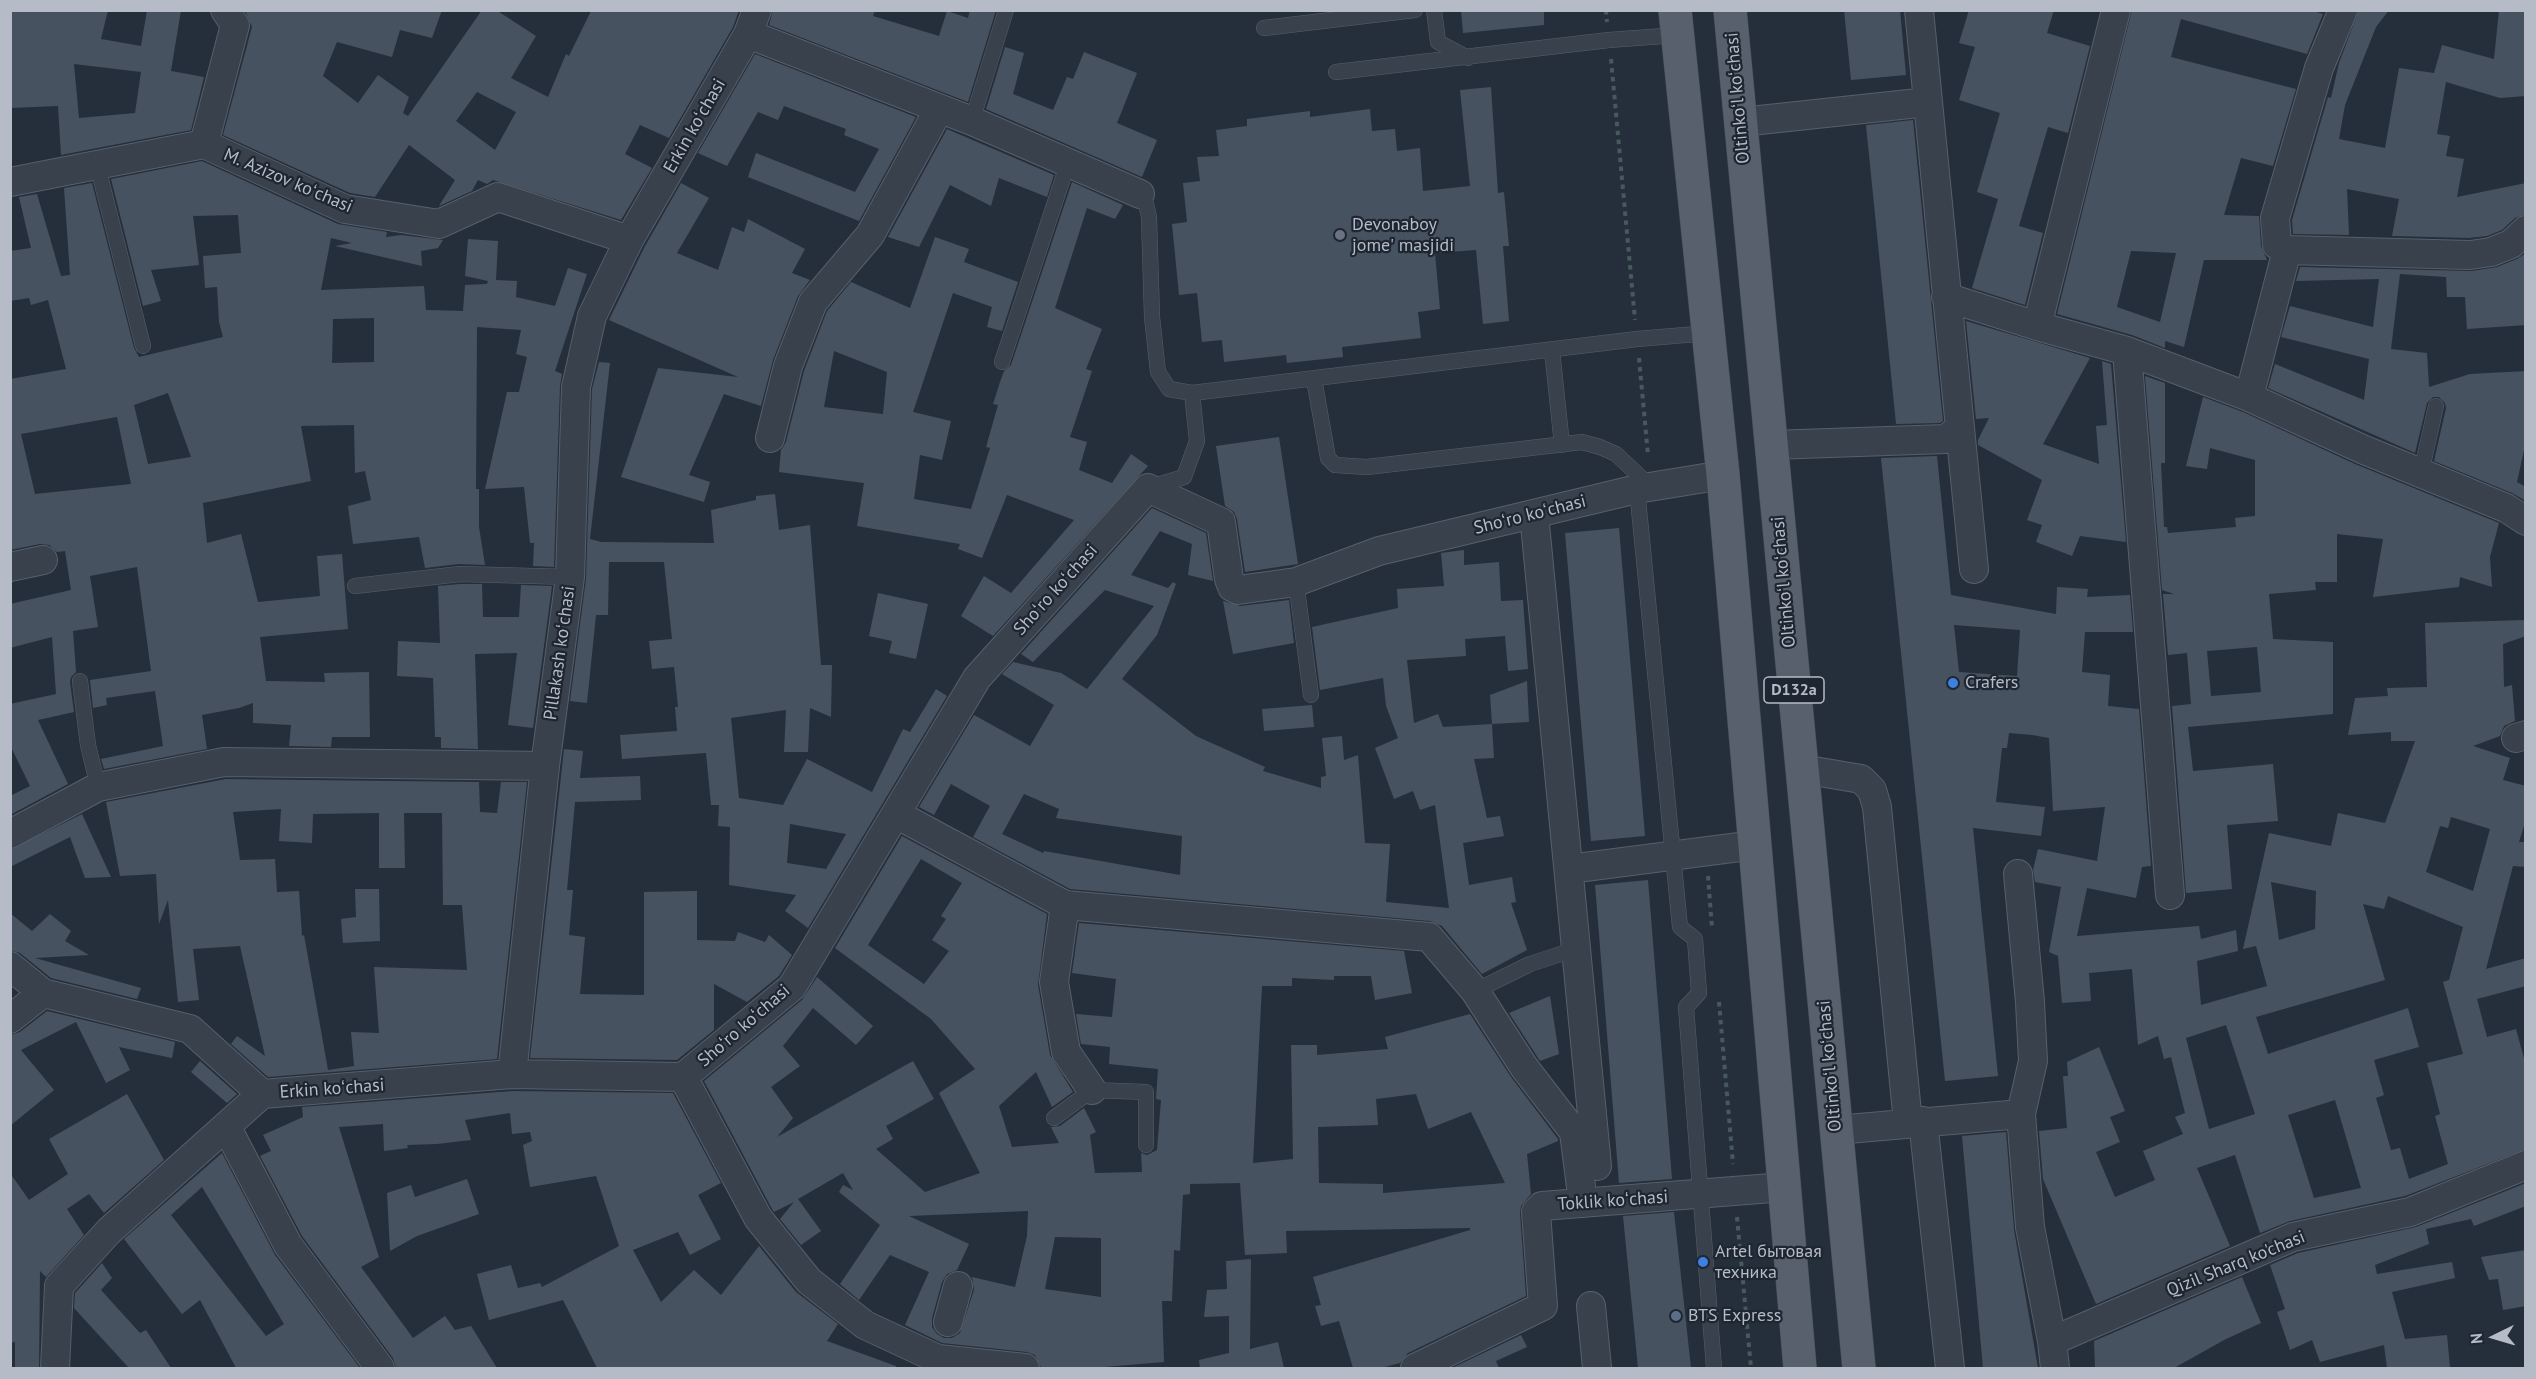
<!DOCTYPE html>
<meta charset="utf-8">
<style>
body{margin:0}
#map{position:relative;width:2536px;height:1379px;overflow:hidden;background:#252f3c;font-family:"PT Sans",sans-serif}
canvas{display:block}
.frame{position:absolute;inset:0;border:12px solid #b5bcc7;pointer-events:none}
.north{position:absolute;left:2464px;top:1307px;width:60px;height:60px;-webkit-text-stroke:4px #1e2631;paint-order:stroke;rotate:265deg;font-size:16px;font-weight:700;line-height:24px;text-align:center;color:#b5bcc7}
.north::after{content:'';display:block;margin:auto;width:21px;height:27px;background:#b5bcc7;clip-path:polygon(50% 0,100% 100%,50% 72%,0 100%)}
</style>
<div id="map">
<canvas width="2536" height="1379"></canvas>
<div class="frame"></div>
<div class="north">N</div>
</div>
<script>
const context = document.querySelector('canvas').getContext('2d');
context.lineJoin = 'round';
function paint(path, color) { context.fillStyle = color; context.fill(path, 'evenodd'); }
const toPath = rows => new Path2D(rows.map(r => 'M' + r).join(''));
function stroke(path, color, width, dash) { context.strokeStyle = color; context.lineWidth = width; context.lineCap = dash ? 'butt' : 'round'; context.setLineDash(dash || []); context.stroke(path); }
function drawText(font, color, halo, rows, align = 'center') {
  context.font = font + ' "PT Sans",sans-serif'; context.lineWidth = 4.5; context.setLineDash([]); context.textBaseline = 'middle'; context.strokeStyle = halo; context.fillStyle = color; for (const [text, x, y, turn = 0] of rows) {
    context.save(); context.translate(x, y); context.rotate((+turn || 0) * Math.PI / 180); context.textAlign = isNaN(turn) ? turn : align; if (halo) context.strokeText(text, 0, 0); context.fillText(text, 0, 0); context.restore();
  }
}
paint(toPath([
 [10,10,108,10,101,39,141,46,147,10,181,10,171,71,204,77,191,130,61,155,58,106,10,108],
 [74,64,141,72,135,113,79,118],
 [245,10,442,10,432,38,400,30,392,57,337,42,323,76,358,103,378,75,409,97,403,113,408,116,482,10,496,10,536,36,511,78,548,97,566,54,569,56,591,11,739,10,733,27,669,138,640,125,625,154,652,168,621,220,493,180,487,184,478,180,472,191,439,206,455,180,409,145,375,197,350,193,223,135,252,27],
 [477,92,516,112,495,150,456,121],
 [773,10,875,10,873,16,939,36,947,11,968,18,970,10,996,10,968,102,769,25],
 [1461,10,1544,10,1544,25,1463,33],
 [1844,10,1900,10,1906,75,1851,80],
 [1969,10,2054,10,2047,33,2090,46,2068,133,2048,127,2019,226,2043,233,2025,305,1972,288,1998,199,1977,192,2000,113,1959,100,1975,47,1959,43],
 [2132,10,2310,10,2323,14,2307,54,2181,19,2171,57,2296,89,2273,166,2241,158,2224,215,2259,216,2261,246,2267,260,2204,260,2184,347,2165,341,2165,348,2132,335,2057,314],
 [2131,251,2176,253,2160,322,2117,307],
 [2359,10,2389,10,2376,27,2345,105,2339,139,2385,148,2399,68,2434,73,2442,45,2494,59,2499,10,2526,12,2526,96,2500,98,2446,82,2437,134,2450,136,2446,156,2464,159,2457,197,2526,183,2526,214,2515,218,2502,230,2487,236,2469,238,2392,236,2399,199,2347,189,2349,235,2293,234,2292,220,2328,97,2331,98,2339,63],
 [1005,47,1024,53,1013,94,1053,110,1067,77,1073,79,1084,52,1137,73,1117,123,1157,140,1142,177,986,109],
 [755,54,916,117,859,221,748,177,756,153,855,192,879,149,844,135,846,129,784,106,778,120,758,112,727,166,698,153],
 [1491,87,1498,193,1504,192,1509,246,1503,246,1509,321,1483,324,1476,250,1435,253,1440,309,1418,312,1421,338,1342,347,1343,357,1287,363,1286,355,1224,362,1222,340,1202,342,1197,293,1179,295,1172,224,1187,222,1183,183,1200,181,1197,157,1219,156,1216,130,1247,126,1247,119,1310,111,1310,117,1370,109,1372,131,1395,129,1397,151,1420,148,1423,191,1470,186,1460,90],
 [1913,120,1943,421,1940,423,1896,424,1866,125],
 [947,129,1054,175,1047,197,999,178,991,206,950,185,919,247,888,237],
 [202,161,338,224,387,232,386,237,401,235,443,240,438,248,421,251,422,266,335,246,352,243,331,238,321,290,424,286,426,310,463,311,465,285,487,284,488,281,465,276,468,239,498,241,496,280,517,281,516,297,555,306,568,268,587,274,555,371,562,374,560,386,554,567,533,566,534,543,530,543,524,487,485,489,507,392,519,392,527,357,516,354,521,330,477,327,476,489,479,489,479,527,485,565,459,564,425,568,419,537,353,544,348,506,371,500,365,471,355,473,354,425,301,426,311,481,203,503,207,543,241,534,258,602,320,596,317,556,342,554,348,629,260,637,266,681,325,682,324,673,369,672,370,737,332,737,331,747,289,746,291,725,253,723,253,703,239,708,202,715,207,749,104,769,101,759,163,746,155,691,106,698,107,705,93,708,90,680,151,671,137,567,90,576,98,627,73,631,76,672,71,677,70,682,74,712,38,720,68,784,10,815,10,796,30,786,10,745,10,704,56,694,52,637,10,648,10,604,71,590,65,551,57,552,49,545,40,544,10,550,10,379,66,369,48,300,31,305,29,298,10,301,10,251,31,248,19,197,37,194,61,276,70,275,64,188,92,183,134,348,139,357,223,337,219,322,217,287,205,288,203,256,241,253,238,215,193,216,199,265,151,270,161,301,143,306,111,179],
 [374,318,374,362,332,363,333,319],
 [168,393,191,457,148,464,134,405],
 [117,417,131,484,35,494,21,434],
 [1072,182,1123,205,1115,219,1087,208,1055,308,1102,329,1086,369,1092,371,1070,437,1087,442,1079,470,1112,483,1131,454,1148,466,993,636,961,616,984,576,1011,593,1074,520,1007,495,982,558,958,549,960,544,857,526,864,483,779,472,781,450,786,442,804,371,827,311,851,282,910,308,935,237,969,249,964,262,1018,282,1002,331,987,327,992,307,953,293,913,412,951,421,942,460,920,455,914,499,971,509,990,448,986,447,998,405,993,404,1000,382,1004,371,1011,365],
 [834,351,887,372,883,414,824,407],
 [681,183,709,198,677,253,718,270,732,227,744,232,748,219,805,249,792,273,810,280,798,296,773,360,761,406,724,394,689,475,710,482,704,502,621,477,658,368,738,377,609,320,644,248],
 [2526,253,2526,325,2467,329,2465,297,2447,297,2446,277,2400,274,2391,349,2427,353,2429,387,2470,374,2526,371,2526,441,2517,482,2526,487,2526,501,2512,493,2434,461,2446,408,2445,403,2439,397,2433,397,2427,403,2415,453,2268,388,2275,364,2364,400,2369,359,2281,337,2290,306,2373,327,2379,279,2296,281,2300,267,2472,271,2497,267,2517,259],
 [1966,321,2090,358,2043,444,2099,464,2096,426,2107,425,2102,361,2111,364,2126,542,2080,536,2072,556,2036,542,2042,525,2027,520,2042,480,1978,445,1978,440,1989,418,1976,419],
 [599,362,610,363,590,539,601,542,714,543,711,510,756,500,756,496,775,494,779,530,810,525,821,665,832,665,831,717,810,708,808,752,784,752,786,710,731,718,739,798,783,805,807,759,872,792,903,729,910,732,936,689,947,696,808,928,785,911,796,895,729,885,730,827,718,826,719,805,711,805,706,753,622,759,620,735,677,731,675,707,678,707,674,667,652,669,649,641,672,639,664,562,609,562,608,615,596,615,587,703,570,701,586,579,592,389],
 [790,824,846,834,826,869,787,863],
 [2145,376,2165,383,2165,463,2161,463,2164,527,2167,527,2168,533,2236,527,2235,518,2255,516,2255,460,2210,448,2207,469,2186,466,2203,397,2243,412,2355,464,2499,523,2490,557,2492,587,2460,577,2459,587,2373,597,2383,539,2337,534,2337,582,2315,582,2316,590,2269,594,2273,639,2333,642,2333,714,2188,727,2193,771,2273,764,2278,821,2227,825,2232,889,2186,893,2172,706,2191,704,2187,653,2168,655,2163,594,2174,594,2162,590],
 [2257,647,2261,692,2211,696,2207,651],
 [1279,437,1298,564,1245,572,1237,519,1234,512,1225,506,1216,446],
 [1937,456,1951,595,2056,614,2057,587,2088,589,2087,597,2130,595,2133,632,2085,632,2082,672,2110,675,2108,706,2139,709,2151,866,2142,867,2136,898,2087,888,2077,936,2199,926,2201,939,2236,930,2238,951,2197,961,2201,1005,2267,986,2256,946,2243,949,2269,833,2331,846,2338,813,2385,823,2415,741,2391,741,2391,732,2348,735,2355,698,2388,696,2387,688,2427,687,2425,623,2526,620,2526,636,2503,644,2504,687,2512,685,2515,721,2504,726,2500,736,2473,746,2510,758,2503,780,2526,786,2526,819,2519,842,2526,842,2526,867,2513,866,2486,969,2526,958,2526,986,2477,999,2487,1037,2516,1029,2526,1066,2526,1149,2405,1196,2290,1221,2260,1233,2235,1155,2197,1168,2230,1246,2096,1304,2043,1179,2039,1131,2067,1128,2063,1076,2068,1076,2067,1062,2099,1047,2125,1111,2110,1117,2120,1142,2096,1152,2115,1197,2155,1180,2143,1151,2183,1134,2175,1117,2185,1113,2171,1057,2164,1059,2158,1036,2138,1045,2132,969,2089,973,2091,1001,2062,1003,2058,956,2049,952,2061,887,2035,882,2033,870,2038,849,2097,861,2105,807,2053,811,2049,738,2032,735,2009,733,2007,748,2002,748,1996,802,2045,807,2041,836,1973,828,1998,1076,1945,1081,1881,458],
 [1954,625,2020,630,2017,676,1959,672],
 [2451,817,2490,829,2473,891,2426,872,2440,826,2448,828],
 [2271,882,2316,891,2315,929,2279,940],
 [2388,896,2463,927,2449,980,2443,982,2463,1054,2427,1063,2440,1114,2435,1116,2448,1164,2409,1179,2400,1148,2391,1150,2376,1098,2384,1095,2374,1060,2419,1047,2408,1008,2268,1054,2256,1017,2385,980,2363,904,2384,909],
 [2226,1025,2255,1114,2209,1129,2186,1038],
 [2335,1100,2361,1188,2314,1198,2288,1115],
 [1152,508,1206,533,1213,581,1188,575,1192,544,1160,531,1131,575,1168,588,1173,582,1176,584,1157,635,1122,679,1196,736,1265,767,1263,771,1321,788,1321,777,1326,776,1322,738,1342,736,1344,760,1358,755,1365,843,1390,844,1386,902,1449,908,1435,805,1420,810,1413,791,1394,799,1375,748,1398,738,1386,706,1383,678,1320,690,1312,627,1398,608,1397,589,1444,586,1441,553,1464,550,1464,565,1499,562,1501,601,1523,600,1528,669,1508,671,1505,636,1465,639,1466,656,1407,660,1414,723,1438,714,1443,727,1492,724,1494,758,1474,759,1487,818,1500,816,1504,836,1463,843,1469,885,1512,877,1516,902,1511,903,1527,950,1482,974,1442,926,1430,921,1070,889,973,837,990,806,951,784,934,815,919,807,974,715,1030,746,1054,705,1002,674,1013,662,1061,673,1087,689,1154,606,1105,590,1033,662,1021,654],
 [1024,794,1059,809,1056,818,1182,836,1180,875,1044,851,1043,853,1002,834],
 [1619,528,1645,836,1591,841,1565,533],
 [460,584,482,584,483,617,519,617,521,585,552,586,533,728,508,725,517,653,475,654,478,749,441,748,441,737,435,737,433,678,397,676,398,641,440,643,438,586],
 [878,593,928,604,916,659,889,653,892,641,869,636],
 [1289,600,1294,643,1233,654,1223,601,1240,606],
 [1527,681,1529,722,1492,724,1490,695],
 [1312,705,1314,727,1264,731,1262,709],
 [564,749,583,751,580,778,640,776,641,800,575,802,567,890,573,890,569,935,585,937,580,994,644,995,644,892,697,891,697,940,735,941,738,932,765,942,769,935,792,955,779,976,747,1002,714,984,714,1030,677,1060,530,1058],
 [226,779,479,782,480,812,497,813,501,782,527,782,497,1059,268,1077,231,1044,237,1036,265,1056,240,946,193,949,199,1000,178,1002,168,900,159,924,156,874,120,876,106,802],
 [281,809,279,841,312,843,313,814,379,813,379,868,405,868,404,813,442,813,443,905,462,905,467,970,374,967,379,1033,351,1032,354,1066,328,1070,304,935,302,936,299,891,277,892,275,859,240,860,233,812],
 [82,814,111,877,85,878,70,837,10,867,10,850],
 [902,836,1047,914,1038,985,1050,1055,1073,1092,1052,1107,1036,1072,999,1106,1012,1147,1059,1143,1051,1127,1060,1126,1084,1108,1096,1132,1090,1135,1095,1173,1142,1172,1141,1153,1147,1155,1157,1150,1161,1100,1156,1099,1158,1069,1109,1064,1110,1047,1081,1044,1076,1014,1112,1017,1116,979,1072,973,1079,923,1404,951,1412,993,1375,1000,1371,976,1334,976,1334,980,1292,978,1292,986,1262,986,1253,1163,1293,1159,1291,1045,1317,1045,1317,1055,1388,1049,1385,1037,1470,1014,1511,1077,1558,1139,1558,1141,1527,1154,1531,1194,1521,1206,1520,1213,1526,1296,1408,1353,1400,1363,1381,1368,1353,1368,1339,1321,1321,1326,1315,1306,1321,1305,1313,1277,1470,1230,1470,1228,1286,1231,1287,1253,1245,1255,1240,1183,1190,1184,1190,1194,1183,1195,1180,1251,1174,1250,1172,1301,1162,1301,1164,1362,1092,1368,1041,1367,1035,1355,1027,1352,942,1343,905,1325,929,1272,890,1255,859,1300,840,1284,880,1225,839,1192,843,1185,853,1190,843,1173,798,1199,821,1231,801,1245,780,1219,794,1202,774,1212,772,1209,704,1081,802,1000,817,977,873,1026,856,1045,813,1008,783,1046,800,1066,771,1087,793,1118,777,1137,913,1061,934,1099,886,1126,893,1139,876,1149,925,1192,980,1173,939,1093,975,1069,931,1019,835,948],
 [921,859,962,883,941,916,946,919,932,940,949,951,924,984,868,945],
 [1416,1094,1428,1129,1471,1112,1505,1183,1383,1193,1383,1184,1319,1183,1318,1127,1378,1125,1376,1099],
 [1028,1211,1027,1236,1015,1287,972,1277,974,1290,960,1333,952,1338,944,1338,937,1334,932,1327,932,1318,942,1282,947,1274,957,1270,969,1244,909,1216],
 [1055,1237,1101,1238,1101,1297,1045,1289],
 [1648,880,1672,1179,1619,1183,1595,885],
 [355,889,379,889,380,941,343,943,341,919,356,917],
 [10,913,32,931,50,914,71,931,65,941,89,955,35,958,141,988,137,999,51,978,20,953,10,950],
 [1550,996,1559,1054,1540,1061,1509,1013],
 [47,1011,175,1042,172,1058,119,1047,130,1070,106,1083,76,1022,21,1050,54,1090,10,1126,10,1035,20,1032],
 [200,1061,237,1094,227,1103,191,1072],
 [513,1091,673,1093,721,1183,698,1195,721,1239,690,1255,678,1232,633,1250,661,1302,694,1270,721,1295,759,1246,796,1292,838,1324,827,1341,896,1366,896,1368,597,1368,563,1300,489,1320,477,1274,511,1265,518,1288,540,1283,542,1287,619,1246,596,1176,530,1187,523,1145,532,1141,530,1132,512,1134,510,1113,465,1120,471,1140,437,1144,407,1145,408,1148,384,1151,383,1124,339,1127,379,1257,361,1267,413,1338,445,1316,455,1330,471,1326,497,1368,396,1368,393,1358,302,1236,260,1156,271,1151,263,1135,303,1117,302,1107],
 [127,1094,164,1160,104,1213,89,1194,67,1209,84,1235,46,1277,40,1271,39,1368,15,1368,15,1342,10,1343,10,1173,29,1200,68,1174,49,1139],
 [2006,1132,2014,1230,2038,1368,1983,1368,1962,1136],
 [222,1153,275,1255,360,1368,236,1368,200,1300,182,1314,124,1239],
 [202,1187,284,1324,266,1336,171,1215],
 [467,1179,479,1214,417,1236,390,1251,387,1193,411,1185,415,1197],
 [2526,1183,2526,1206,2474,1226,2471,1219,2426,1229,2429,1244,2375,1265,2377,1274,2452,1262,2455,1278,2392,1292,2405,1339,2447,1335,2450,1368,2387,1368,2384,1345,2320,1362,2312,1340,2290,1350,2277,1312,2285,1309,2270,1265,2298,1253,2416,1227],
 [1674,1212,1691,1368,1638,1368,1623,1216],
 [2526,1250,2526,1306,2503,1310,2498,1279,2489,1280,2481,1257],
 [1251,1259,1250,1349,1278,1342,1284,1368,1200,1368,1199,1360,1229,1353,1229,1316,1204,1317,1207,1290,1227,1289,1226,1261],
 [102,1263,112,1278,101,1290,140,1333,146,1330,171,1368,129,1368,74,1308,75,1293],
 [2242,1277,2261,1323,2226,1339,2174,1368,2095,1368,2094,1341],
 [1521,1335,1527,1347,1496,1361,1499,1368,1452,1368]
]), '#475260');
const lane = toPath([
 [1434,10,1438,42,1468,58],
 [1264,28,1415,10],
 [1336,72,1609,40,1678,35],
 [972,121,1006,10],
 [97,164,143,346],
 [1140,194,1146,204,1149,217,1152,317,1158,372,1169,389,1192,393,1637,339,1709,333],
 [1552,350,1562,445],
 [1002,362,1068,163],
 [1314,379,1328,458,1335,465,1367,467,1582,442,1600,447,1616,454,1650,486],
 [2421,473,2436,406],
 [1151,487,1184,477,1197,441,1192,393],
 [1637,489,1680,927,1695,939,1699,993,1686,1007,1714,1368],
 [1296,582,1311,695],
 [355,586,460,574,570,577],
 [80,681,88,745,98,787],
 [1475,991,1530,964,1576,949],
 [1054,1118,1092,1090,1146,1092,1146,1145]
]);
const street = toPath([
 [748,34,972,121,1140,194],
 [1741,122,1928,102],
 [204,144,235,25,225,10],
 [10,182,204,144,345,209,439,224,498,197,629,240],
 [2287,250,2470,255,2491,252,2511,244,2526,230],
 [1946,297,2037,326,2127,351,2249,397,2362,449,2506,508,2526,521],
 [2037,326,2116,10],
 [2127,351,2170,895],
 [2249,397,2287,250,2277,245,2275,218,2319,68,2343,10],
 [1960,428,1974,569],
 [770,438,788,366,813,302,870,235,939,109],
 [1771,445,1946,439,1960,428,1919,10],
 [1534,514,1597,1166],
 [10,567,43,560],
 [2516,738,2526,735],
 [1802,769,1861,779,1872,790,1877,807,1908,1123],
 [896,814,1065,905,1429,937,1475,991,1524,1067,1574,1132,1583,1203],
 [10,834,98,787,224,762,545,766],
 [1569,869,1755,845],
 [2018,874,2030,1002,2033,1061,2021,1114],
 [1065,905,1054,982,1066,1052,1092,1090],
 [10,966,43,993,190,1029,262,1094,512,1074,683,1077,792,987,977,678,1148,488,1221,522,1229,579,1232,587,1238,590,1296,582,1379,551,1637,489,1723,475],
 [10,1019,43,993],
 [512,1074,545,766,570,577,576,387,592,316,629,240,748,34,757,10],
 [683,1077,758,1218,809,1281,865,1325,938,1359,1025,1368],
 [1923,1121,1950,1368],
 [226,1126,288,1245,380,1368],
 [1836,1130,2021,1114,2030,1227,2052,1341,2055,1368],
 [1591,1306,1597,1368],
 [948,1322,958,1286],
 [2052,1341,2293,1237,2410,1212,2526,1165],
 [55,1368,59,1286,109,1231,262,1094],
 [1415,1368,1543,1306,1536,1212,1542,1206,1785,1187]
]);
const primary = toPath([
 [1675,10,1723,475,1800,1368],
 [1730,10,1859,1368]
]);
stroke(lane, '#575f6a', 16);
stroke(street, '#575f6a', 30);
stroke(primary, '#424a55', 34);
stroke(toPath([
 [1606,10,1607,22],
 [1611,59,1635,320],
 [1639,358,1648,455],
 [1708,876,1712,928],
 [1719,1002,1733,1164],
 [1737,1217,1751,1368]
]), '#47595c', 4, [4.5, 4.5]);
stroke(lane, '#39414c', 15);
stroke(street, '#39414c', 28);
stroke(primary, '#57606c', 33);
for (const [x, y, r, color] of [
 [1340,235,6,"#6b7280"],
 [1953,683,6,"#3f7fe0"],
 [1703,1262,6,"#3f7fe0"],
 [1676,1316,6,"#5c6f8a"]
]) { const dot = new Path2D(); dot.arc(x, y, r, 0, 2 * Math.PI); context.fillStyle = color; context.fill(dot); stroke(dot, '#1e2631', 2); }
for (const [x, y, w] of [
 [1794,690,60]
]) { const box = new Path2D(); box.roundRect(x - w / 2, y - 13, w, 26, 4.5); context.fillStyle = '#1e2631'; context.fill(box); stroke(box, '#b5bcc7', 1.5); }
drawText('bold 16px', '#b5bcc7', null, [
 ["D132a",1794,690]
]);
drawText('18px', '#b5bcc7', '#1e2631', [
 ["Oltinkoʻl koʻchasi",1738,98,-95],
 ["Erkin koʻchasi",695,126,-60],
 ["M. Azizov koʻchasi",288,181,23],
 ["Shoʻro koʻchasi",1530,515,-14],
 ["Oltinkoʻl koʻchasi",1784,582,-95],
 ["Shoʻro koʻchasi",1056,590,-48],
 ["Pillakash koʻchasi",560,653,-82],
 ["Shoʻro koʻchasi",744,1026,-41],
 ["Oltinkoʻl koʻchasi",1830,1066,-95],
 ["Erkin koʻchasi",332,1089,-4],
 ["Toklik koʻchasi",1613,1201,-4],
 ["Qizil Sharq ko'chasi",2236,1264,-22]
]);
drawText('18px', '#b5bcc7', '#1e2631', [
 ["Devonaboy",1352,225],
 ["jome' masjidi",1352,246],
 ["Crafers",1965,683],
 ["Artel бытовая",1715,1252],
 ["техника",1715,1273],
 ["BTS Express",1688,1316]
], 'left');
</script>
